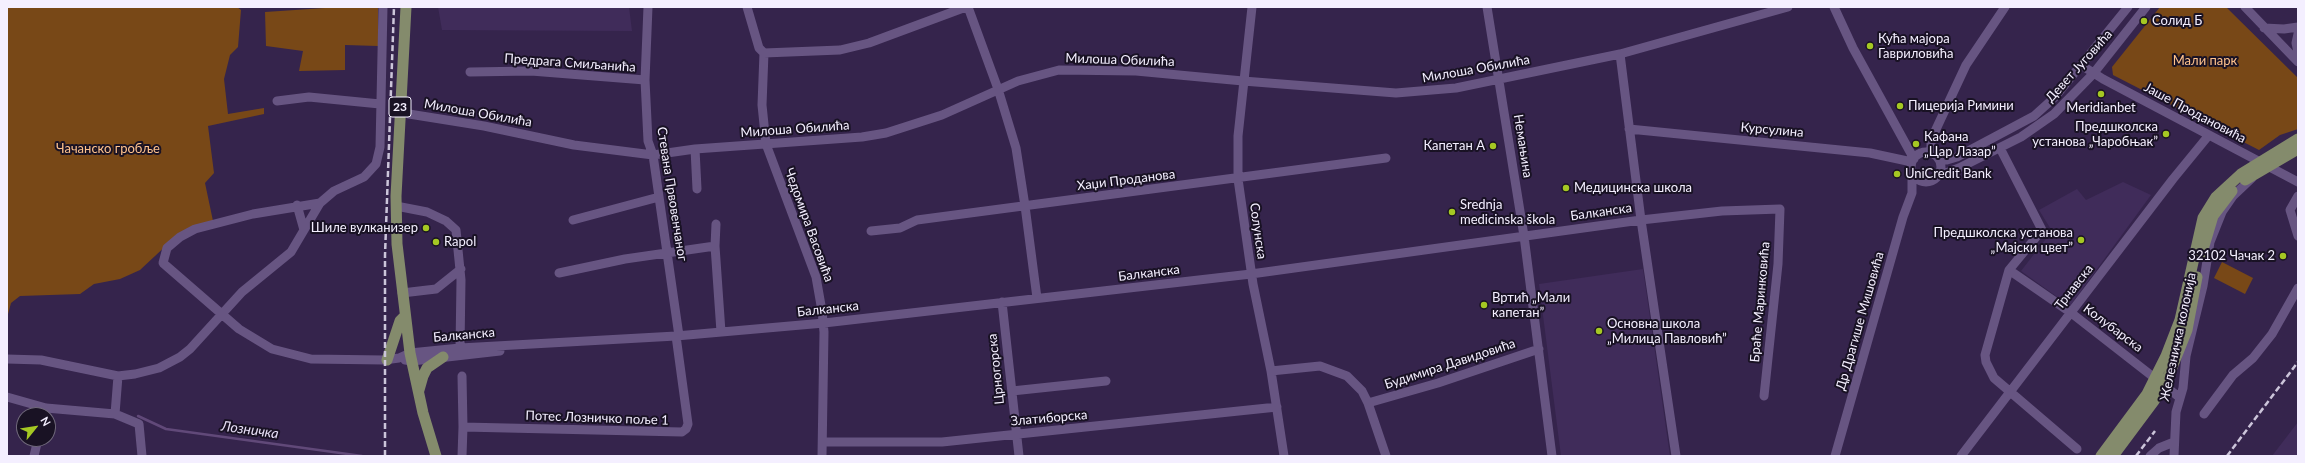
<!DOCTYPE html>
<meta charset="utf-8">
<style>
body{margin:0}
#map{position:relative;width:2305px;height:463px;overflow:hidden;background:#35244c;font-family:Lato,sans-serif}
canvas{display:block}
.frame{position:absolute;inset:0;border:8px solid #f4efff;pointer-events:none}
.north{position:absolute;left:16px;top:407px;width:40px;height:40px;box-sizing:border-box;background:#191224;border:1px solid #716a7c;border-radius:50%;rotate:60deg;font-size:11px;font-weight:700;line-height:16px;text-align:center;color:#f4efff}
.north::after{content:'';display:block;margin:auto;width:14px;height:18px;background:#a5c823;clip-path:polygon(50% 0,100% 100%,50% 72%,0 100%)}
</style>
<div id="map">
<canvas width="2305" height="463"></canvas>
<div class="frame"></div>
<div class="north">N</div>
</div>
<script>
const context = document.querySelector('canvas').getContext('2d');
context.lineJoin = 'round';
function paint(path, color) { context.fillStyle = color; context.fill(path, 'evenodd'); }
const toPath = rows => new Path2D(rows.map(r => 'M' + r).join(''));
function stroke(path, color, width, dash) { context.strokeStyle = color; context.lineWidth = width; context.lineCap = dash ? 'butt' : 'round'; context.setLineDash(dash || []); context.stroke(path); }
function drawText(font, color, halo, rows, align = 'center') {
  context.font = font + ' Lato,sans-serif'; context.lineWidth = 4; context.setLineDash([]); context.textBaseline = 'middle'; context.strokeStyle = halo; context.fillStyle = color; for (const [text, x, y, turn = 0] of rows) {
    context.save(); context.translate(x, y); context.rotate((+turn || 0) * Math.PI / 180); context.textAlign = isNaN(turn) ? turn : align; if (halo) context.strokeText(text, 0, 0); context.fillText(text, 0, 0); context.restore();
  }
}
paint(toPath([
 [438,7,629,7,632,31,442,30],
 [2123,182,2151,195,2070,306,2021,271,2052,231,2039,210,2077,189,2086,200],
 [1643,269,1670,456,1561,456,1539,284],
 [2298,421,2298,456,2272,456,2298,422]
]), '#402c5a');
paint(toPath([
 [7,7,237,7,241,10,238,47,230,55,224,79,228,114,264,108,264,114,208,126,214,173,205,183,213,221,170,242,140,270,120,279,94,284,80,294,20,296,11,303,7,318],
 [340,7,378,7,378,46,345,45,345,70,299,71,303,51,266,46,265,12],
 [2160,7,2226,7,2298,78,2298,129,2280,135,2259,150,2113,75,2112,67],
 [2222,262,2253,278,2245,294,2214,278]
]), '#784817');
stroke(toPath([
 [138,416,166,429,362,456]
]), '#614979', 2.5);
stroke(toPath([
 [648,7,645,80,648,141,653,155,679,336],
 [747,7,759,48,764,53,840,50,869,43,966,7],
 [968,7,998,89,1016,148,1025,206,1037,298],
 [1252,7,1238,136,1238,179,1253,284,1271,371,1284,456],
 [1487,7,1524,236,1552,456],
 [1834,7,1853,48,1914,159],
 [2245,7,2298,62],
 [2264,28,2284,29,2298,27],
 [2298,34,2296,43,2298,52],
 [764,53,762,105,766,144,816,277,822,311,824,332,822,456],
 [1620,54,1641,220,1676,456],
 [2081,65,2103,79,2298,182],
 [470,72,531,71,645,80],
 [277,101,309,97,380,104],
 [409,114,484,126,574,145,653,155,695,149,862,137,886,133,942,115,1018,81,1059,70,1136,71,1243,81,1396,93,1456,88,1620,54,1788,7],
 [1629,129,1870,153,1912,162],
 [2000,148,2042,230,2009,270,1985,355,1986,362,1994,378,2077,449],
 [695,149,697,189],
 '1911 167a15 15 0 1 1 30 0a15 15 0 1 1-30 0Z',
 [1931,153,1931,140,1966,65,2005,7],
 [1938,158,1947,160,1957,157,2034,116,2055,97,2128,7],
 [1938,176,1959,168,2021,137,2054,114,2093,74,2146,7],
 [2298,196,2290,210,2298,236],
 [320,203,253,214,195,229,180,237,167,248,163,263,239,329,272,349,311,359,384,360,399,358,410,353,460,348,676,336,824,323,1251,274,1641,220,1722,211,1780,209,1778,264,1764,396],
 [297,205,304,230],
 [396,206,427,212,446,221,456,230,461,280,460,348],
 [573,220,659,197],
 [716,224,715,246,721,332],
 [871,231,900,228,917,220,1386,158],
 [2009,270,2070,312,2179,397],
 [559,273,625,259,715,246],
 [402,293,436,289,461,269],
 [1002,302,1019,456],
 [7,359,41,360,118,376,135,374,159,368,180,357,190,349,242,292,291,252,320,203,334,191,364,177,376,164,380,147,383,7],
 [405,360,412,361,500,351],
 [1271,371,1320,366,1347,376,1362,391,1368,403,1386,456],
 [462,376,463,427,682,432,686,429,688,424,676,336],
 [1012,391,1106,381],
 [7,397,46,408,115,414,139,424,142,456],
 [1368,403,1438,383,1539,349],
 [115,414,118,376],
 [2204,414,2233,375,2253,358,2272,334,2298,288],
 [823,442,942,442,1277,407],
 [34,456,38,439],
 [462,456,463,427],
 [1835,456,1903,217,1912,193,1912,172],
 [1961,456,2173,179,2209,135],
 [2150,456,2159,448,2174,442],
 [2174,456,2176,412,2183,388,2186,356,2203,286,2210,242,2222,212,2233,196,2252,178]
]), '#675582', 9);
stroke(toPath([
 [406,7,396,196,397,244,410,353,423,413,436,456],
 [2245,180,2298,149],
 [2201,256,2213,216,2232,191],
 [387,360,400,321,404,317],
 [419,390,423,376,427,368,443,357],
 [2101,456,2147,394,2166,356,2180,320,2203,218,2216,197,2241,174,2298,139],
 [2113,456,2154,401,2169,375,2187,330,2197,277]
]), '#848b6c', 11);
stroke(toPath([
 [385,456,385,255,394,7],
 [2136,456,2155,431],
 [2227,456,2298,362]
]), '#ccc5da', 2.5, [6, 3]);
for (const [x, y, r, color] of [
 [2144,21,4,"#a5c823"],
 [1870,46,4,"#a5c823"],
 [2101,94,4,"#a5c823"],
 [1900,106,4,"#a5c823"],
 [2166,134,4,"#a5c823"],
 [1916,144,4,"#a5c823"],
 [1493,146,4,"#a5c823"],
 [1897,174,4,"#a5c823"],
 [1566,188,4,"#a5c823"],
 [1452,212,4,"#a5c823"],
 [426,228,4,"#a5c823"],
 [2081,240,4,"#a5c823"],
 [436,242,4,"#a5c823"],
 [2283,256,4,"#a5c823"],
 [1484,305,4,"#a5c823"],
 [1599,331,4,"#a5c823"]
]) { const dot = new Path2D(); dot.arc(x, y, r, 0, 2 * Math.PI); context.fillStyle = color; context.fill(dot); stroke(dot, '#191224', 1.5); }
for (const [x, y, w] of [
 [400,107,22]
]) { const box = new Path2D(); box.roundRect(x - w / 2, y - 10, w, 20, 3); context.fillStyle = '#191224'; context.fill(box); stroke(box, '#f4efff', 1); }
drawText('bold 12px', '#f4efff', null, [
 ["23",400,107]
]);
drawText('13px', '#f4efff', '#191224', [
 ["Солид Б",2152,21],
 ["Кућа мајора",1878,39],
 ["Гавриловића",1878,54],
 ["Пицерија Римини",1908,106],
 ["Meridianbet",2101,108,"center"],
 ["Предшколска",2158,127,"right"],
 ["установа „Чаробњак”",2158,142,"right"],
 ["Кафана",1924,137],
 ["„Цар Лазар”",1924,152],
 ["Капетан А",1485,146,"right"],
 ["UniCredit Bank",1905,174],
 ["Медицинска школа",1574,188],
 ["Srednja",1460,205],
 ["medicinska škola",1460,220],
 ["Шиле вулканизер",418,228,"right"],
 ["Предшколска установа",2073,233,"right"],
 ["„Мајски цвет”",2073,248,"right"],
 ["Rapol",444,242],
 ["32102 Чачак 2",2275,256,"right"],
 ["Вртић „Мали",1492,298],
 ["капетан”",1492,313],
 ["Основна школа",1607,324],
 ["„Милица Павловић”",1607,339]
], 'left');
drawText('13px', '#f4efff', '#191224', [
 ["Милоша Обилића",1120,60,2],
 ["Предрага Смиљанића",570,63,4],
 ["Девет Југовића",2079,66,-48],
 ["Милоша Обилића",1476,69,-10],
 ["Милоша Обилића",478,113,10],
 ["Јаше Продановића",2195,113,28],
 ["Милоша Обилића",795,129,-4],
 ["Курсулина",1772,130,5],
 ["Немањина",1523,146,81],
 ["Хаџи Проданова",1126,180,-7],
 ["Стевана Првовенчаног",672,194,81],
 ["Балканска",1601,212,-8],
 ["Чедомира Васовића",809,225,70],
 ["Солунска",1258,231,82],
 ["Балканска",1149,273,-7],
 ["Трнавска",2074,287,-52],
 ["Браће Маринковића",1760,302,-85],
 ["Балканска",828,309,-6],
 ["Др Драгише Мишовића",1860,321,-74],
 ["Колубарска",2113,328,37],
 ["Балканска",464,335,-5],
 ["Железничка колонија",2178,337,-78],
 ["Будимира Давидовића",1450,364,-18],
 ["Црногорска",996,369,-96],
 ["Потес Лозничко поље 1",597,418,2],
 ["Златиборска",1049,418,-5]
]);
drawText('13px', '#ffc38e', '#191224', [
 ["Мали парк",2205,61],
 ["Чачанско гробље",108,149]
]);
drawText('italic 14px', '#e6def5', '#191224', [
 ["Лозничка",250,430,8]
]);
</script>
